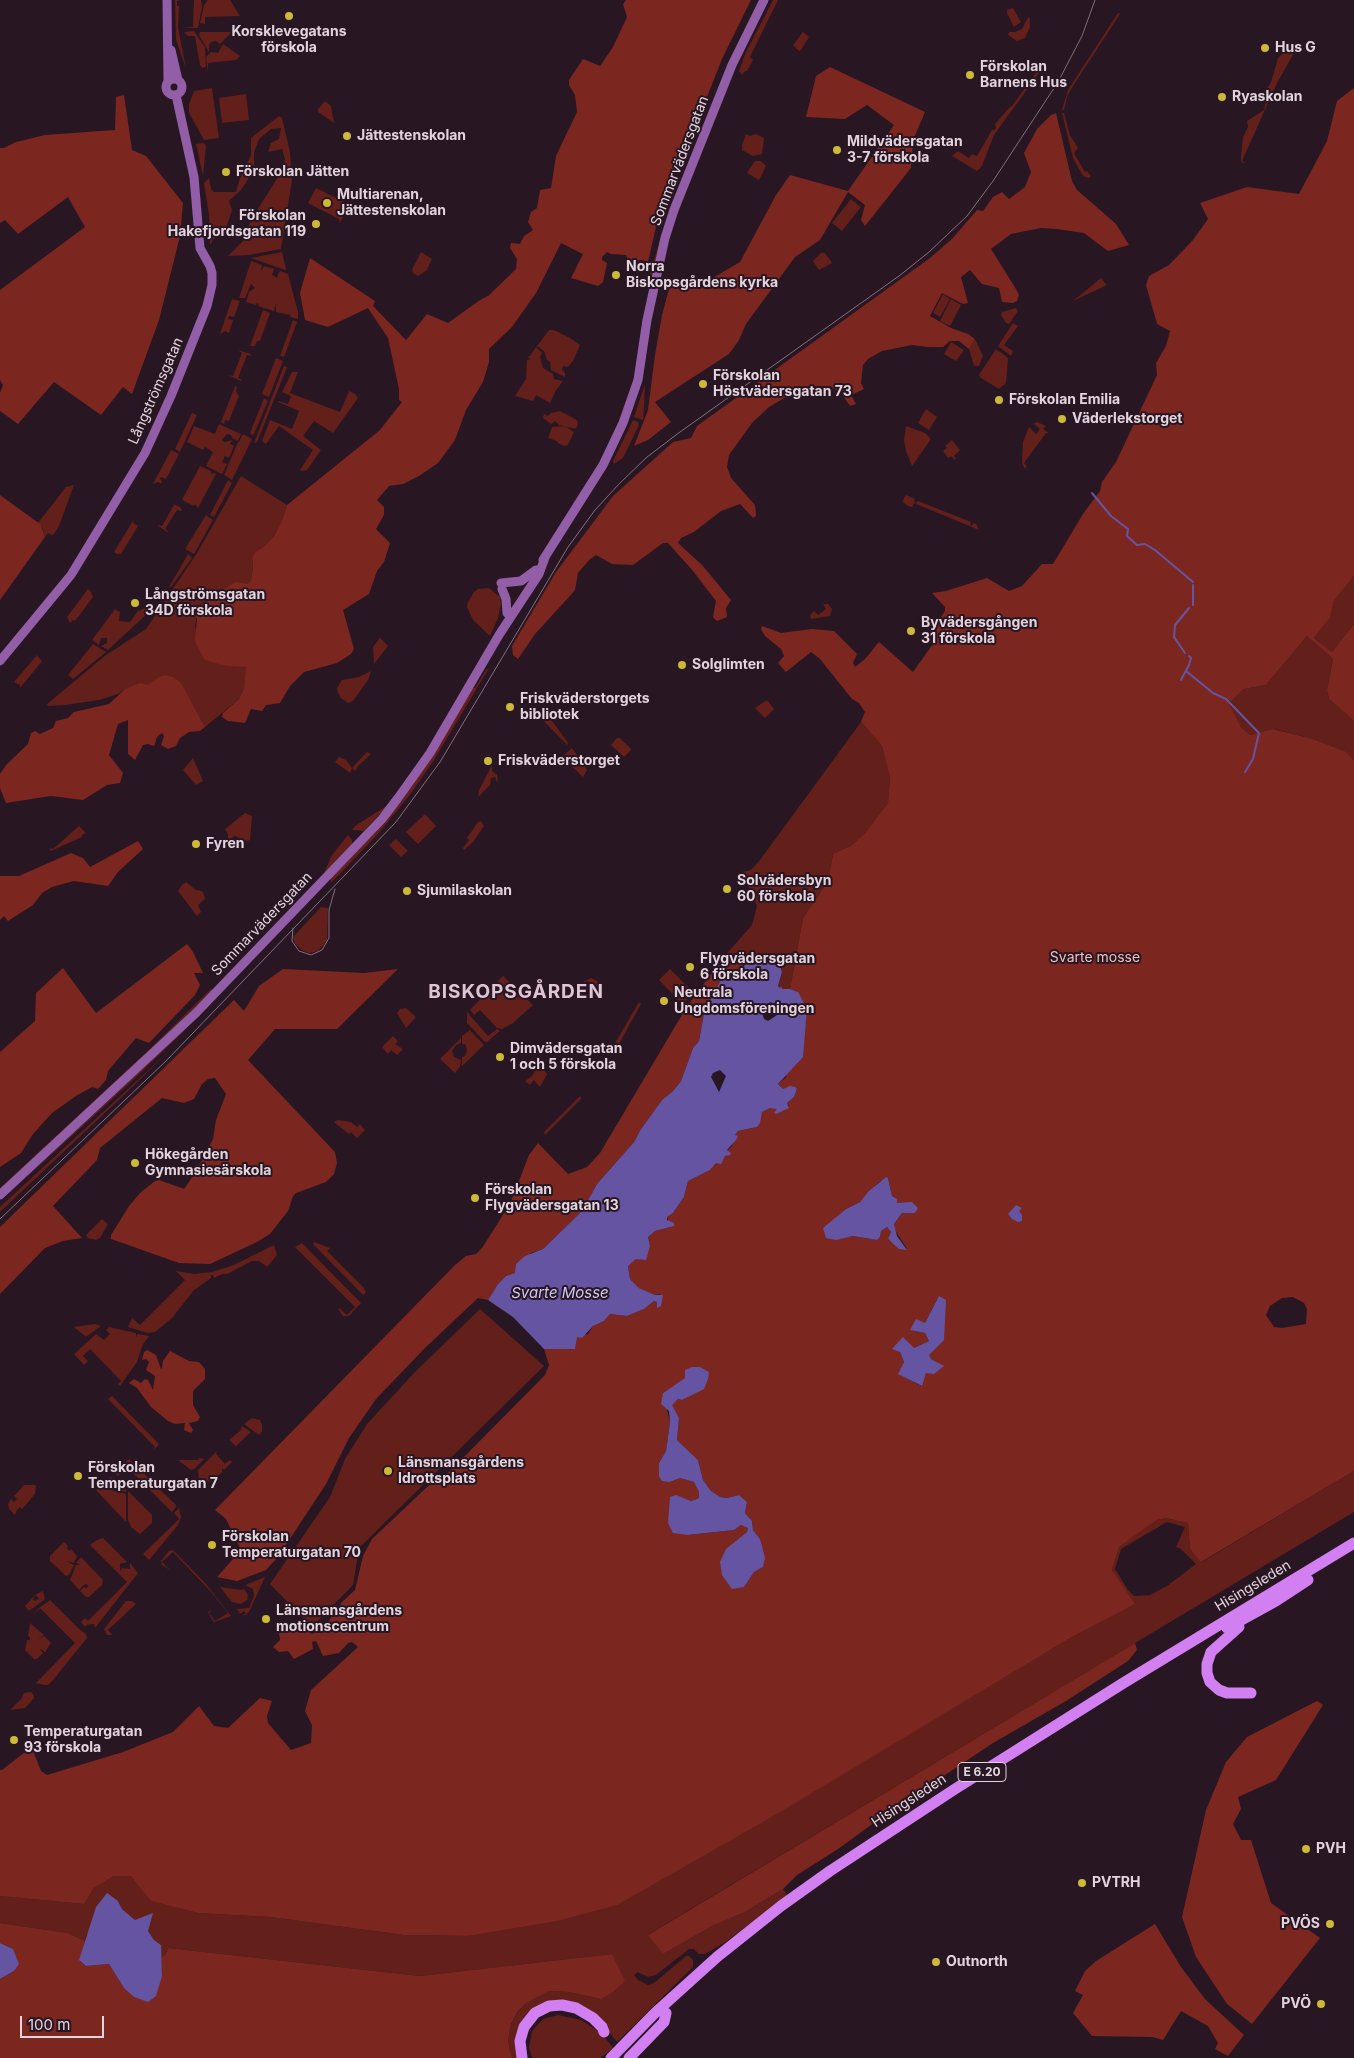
<!DOCTYPE html>
<meta charset="utf-8">
<style>
body{margin:0}
#map{position:relative;width:1354px;height:2058px;overflow:hidden;background:#291623;font-family:Inter,sans-serif}
canvas{display:block}
.scale{position:absolute;left:20px;top:2016px;width:84px;height:22px;box-sizing:border-box;border:2px solid #e2d4dc;border-top:0;padding-left:6px;font-size:15px;line-height:18px;white-space:nowrap;color:#e2d4dc;-webkit-text-stroke:4px #291623;paint-order:stroke}
</style>
<div id="map">
<canvas width="1354" height="2058"></canvas>
<div class="scale">100 m</div>
</div>
<script>
const context = document.querySelector('canvas').getContext('2d');
context.lineJoin = 'round';
function paint(path, color) { context.fillStyle = color; context.fill(path, 'evenodd'); }
const toPath = rows => new Path2D(rows.map(r => 'M' + r).join(''));
function stroke(path, color, width, dash) { context.strokeStyle = color; context.lineWidth = width; context.lineCap = dash ? 'butt' : 'round'; context.setLineDash(dash || []); context.stroke(path); }
function drawText(font, color, halo, rows, align = 'center') {
  context.font = font + ' Inter,sans-serif'; context.lineWidth = 4; context.setLineDash([]); context.textBaseline = 'middle'; context.strokeStyle = halo; context.fillStyle = color; for (const [text, x, y, turn = 0] of rows) {
    context.save(); context.translate(x, y); context.rotate((+turn || 0) * Math.PI / 180); context.textAlign = isNaN(turn) ? turn : align; if (halo) context.strokeText(text, 0, 0); context.fillText(text, 0, 0); context.restore();
  }
}
paint(toPath([
 [175,0,180,0,177,1,177,6,179,6,178,27,186,69,176,39],
 [194,0,201,0,202,7,198,28,182,28,193,27],
 [208,0,230,0,240,16,205,17,205,24,200,23,204,5],
 [773,0,778,0,750,57,753,60,747,71,745,71,742,75,739,71,745,54],
 [1013,8,1021,22,1014,27,1007,13,1007,10],
 [1118,13,1120,14,1071,89,1067,97,1064,110,1062,110,1068,90],
 [1028,17,1030,19,1030,27,1025,38,1017,41,1008,35,1009,32,1015,32,1022,29],
 [194,31,205,47,206,67,202,68,200,65,195,36,188,36,184,32],
 [200,32,232,32,220,44,216,41,211,42,209,45,209,52,199,35],
 [803,32,809,37,801,50,799,51,793,45],
 [1293,43,1298,46,1277,83,1242,161,1245,163,1243,163,1241,161,1241,156,1243,137,1248,127,1247,121,1264,110,1266,102,1263,95,1271,82,1278,58],
 [223,44,240,56,236,60,208,63,208,73,206,57,211,52,218,53],
 [1040,61,1044,63,1044,66,994,135,982,166,977,171,952,156,958,151,969,158,972,154,977,156,992,130,994,130,996,128,995,124,1010,107,1012,106,1041,66,1038,62],
 [212,88,219,138,204,140,189,113,189,104,194,91],
 [246,94,249,120,222,123,219,98],
 [714,99,664,229,652,279,648,287,646,287,669,210],
 [325,101,331,106,334,123,318,112,318,109],
 [1062,113,1064,113,1070,135,1078,148,1074,153,1085,172,1087,171,1091,176,1089,178,1083,176,1073,158],
 [279,116,282,118,290,152,292,180,281,249,249,255,228,256,243,241,251,220,283,169,285,159,282,149,268,152,271,143,279,139,281,128,271,129,259,139,254,152,254,170,241,190,229,201,232,210,226,229,213,240,210,245,209,215,204,183,209,178,211,189,214,192,236,192,240,178,251,155,251,138],
 [746,134,750,136,756,134,764,138,762,154,753,156,742,150,742,145],
 [203,143,206,145,203,176,196,144],
 [755,161,761,161,766,166,759,180,747,173],
 [316,188,348,204,347,210,340,223,339,219,308,203],
 [851,199,861,207,842,231,832,223],
 [282,252,286,269,285,270,251,258],
 [421,252,432,259,427,270,418,276,413,273,412,270],
 [821,253,825,253,832,263,819,270,813,261],
 [251,261,262,265,261,271,264,266,274,269,272,275,276,277,276,279,280,271,288,274,298,312,298,319,290,317,291,315,276,312,276,303,274,311,258,306,259,304,257,303,256,305,246,302,249,292,255,288,251,284,245,298,239,298],
 [1101,278,1106,284,1105,286,1073,301],
 [943,294,950,299,940,317,933,313],
 [232,299,240,301,234,317,229,316,228,319,233,320,229,333,225,331,220,334],
 [951,299,961,305,950,326,940,321],
 [1016,308,1018,311,1009,324,1006,323,1001,315,1002,312],
 [263,310,270,313,260,341,257,341,255,346,250,346],
 [293,320,297,322,284,357,280,356],
 [1013,323,1018,326,1004,345,1013,351,1011,356,998,346],
 [549,330,554,330,570,338,580,345,573,361,568,367,563,366,562,370,565,373,565,377,551,370,550,362,547,360,544,351,537,346],
 [975,339,983,356,979,366,974,366,969,349],
 [951,342,964,350,956,361,944,354],
 [536,347,542,353,540,357,543,368,553,374,554,379,563,381,556,390,550,403,536,395,533,401,515,396,526,379,527,360,531,359,527,357,530,356],
 [996,349,1008,358,1006,383,999,389,981,378,979,375],
 [238,350,250,354,252,356,247,355,238,378,242,380,241,381,228,375,233,376,242,353],
 [276,358,283,361,269,397,262,394],
 [284,366,287,367,257,442,254,443],
 [292,372,298,372,290,393,340,412,349,391,355,394,358,398,333,433,314,421,303,436,321,450,307,470,303,471,300,470,313,450,279,426,266,444,262,441,270,420,292,429,299,411,278,402,278,401,288,404,291,396,282,392],
 [645,384,644,407,643,420,634,417],
 [235,386,237,387,236,391,239,396,229,421,225,420,224,424,221,422],
 [264,398,268,401,254,434,252,435,250,433],
 [926,409,937,417,929,430,918,423],
 [560,411,577,420,578,424,576,429,559,425,555,421,551,424,543,418,544,414,548,416,551,413],
 [192,413,197,415,180,452,175,449],
 [633,420,638,422,639,425,623,458,614,464,613,461],
 [1037,422,1046,426,1043,429,1049,433,1046,433,1024,463,1027,466,1025,469,1022,463,1023,442,1029,427,1036,434,1040,429,1034,424,1031,425],
 [219,424,241,434,238,441,232,438,231,435,227,434,222,440,225,442,232,440,230,444,234,446,229,458,225,456,222,462,227,464,222,474,206,466,213,452,205,447,203,450,187,442,194,426,215,434],
 [565,426,574,432,568,445,564,446,558,443,557,441,548,438,552,427],
 [906,426,925,433,931,439,912,466,906,451,904,440],
 [243,434,252,439,232,480,224,475,238,442,239,442],
 [952,440,960,450,954,456,956,458,955,460,951,456,948,458,943,451,947,448,945,446],
 [171,450,179,454,166,479,161,477,160,479,162,481,161,484,158,482,153,484],
 [200,466,211,471,211,474,214,473,216,474,198,508,195,504,194,506,182,500],
 [241,476,287,505,281,523,274,536,262,548,255,552,252,558,253,565,251,580,248,585,209,599,199,605,195,626,210,662,247,667,244,688,239,699,205,727,189,698,157,678,148,686,125,689,118,694,99,700,65,705,48,706,47,704,106,655,146,629,197,553],
 [228,480,232,483,214,517,210,515],
 [74,485,59,526,54,534,52,535,48,533,45,537,42,528,38,523,66,487],
 [906,495,915,499,914,501,916,503,918,501,971,522,970,525,972,526,973,523,976,524,979,530,914,503,912,507,908,506,903,502,904,498],
 [171,503,180,507,182,511,177,510,165,529,169,532,167,532,157,525,162,526,174,505],
 [206,515,213,520,194,554,185,549],
 [134,519,133,523,138,526,121,554,117,554,114,552],
 [188,554,192,558,171,587,169,587],
 [1354,576,1354,624,1332,652,1314,638,1330,618,1334,601],
 [489,588,500,597,501,604,498,618,490,636,473,620,467,607,468,602,474,592,478,589],
 [88,589,91,592,93,597,75,621,73,620,70,623,67,617],
 [823,604,828,604,832,609,830,616,811,619,810,615,814,611,818,615,826,609],
 [148,607,151,610,150,611,108,650,101,646,107,643,107,638,101,638,99,645,92,640,115,609,120,612,119,621,130,622,138,611],
 [1307,636,1333,659,1327,690,1329,699,1354,721,1354,760,1345,751,1313,739,1274,729,1250,735,1241,727,1229,703,1244,689,1266,685],
 [380,638,388,646,374,664,373,647],
 [93,644,106,652,73,679,68,675],
 [37,655,42,661,20,688,20,685,14,682],
 [489,668,434,760,412,792,377,835,331,883,331,878,368,839,472,688,475,688,486,670],
 [371,671,368,680,353,701,348,703,341,698,338,693,337,688,342,680,359,677],
 [767,700,774,709,765,718,755,708],
 [540,710,553,722,568,743,567,745,537,714],
 [861,722,882,746,890,778,888,803,865,833,852,845,833,854,828,881,803,918,790,989,781,989,778,986,782,973,781,968,778,960,771,954,757,954,744,964,722,959,752,925,757,906,742,872,751,870,760,860],
 [617,738,620,738,630,748,631,750,624,757,611,745],
 [572,748,587,770,583,777,562,757],
 [367,752,371,754,358,766,355,771,352,768,350,773,335,762,339,757,346,760,352,768],
 [193,758,203,781,196,785,183,770],
 [492,765,492,771,497,775,498,781,497,782,495,777,491,778,490,785,478,797,479,790],
 [388,805,364,831,352,830,355,826],
 [245,813,252,816,250,840,247,841,235,836,228,840,228,834,225,829],
 [425,814,436,826,418,844,406,832],
 [481,821,484,826,473,842,464,850,463,848,469,840,467,838,478,822],
 [79,826,86,833,82,835,82,837,51,851,50,848,53,849],
 [348,835,352,840,352,846,324,873,332,855],
 [396,839,408,851,401,857,389,845],
 [186,882,196,890,202,891,204,895,205,899,198,905,201,912,197,916,178,891,182,885],
 [321,907,328,908,327,941,318,951,309,953,303,951,295,944,293,937],
 [670,969,694,993,682,1004,659,980],
 [503,976,533,1005,513,1023,502,1029,497,1028,480,1010,474,1015,470,1010,496,983,501,988,497,982],
 [591,978,597,981,602,987,602,992,598,996,592,994,588,981,585,982,587,984,585,985,582,984,585,991,581,995,577,989,581,983],
 [211,989,213,990,156,1048,0,1191,0,1188,154,1045],
 [639,1002,641,1004,614,1053,611,1054,610,1052],
 [406,1008,416,1017,406,1028,397,1013,400,1009],
 [467,1012,488,1036,497,1029,500,1031,487,1042,485,1042,467,1023],
 [189,1025,183,1032,135,1078,0,1202],
 [470,1030,484,1045,462,1066,462,1057,465,1056,467,1050,465,1044,462,1044,462,1036],
 [393,1036,398,1041,395,1044,403,1049,397,1055,391,1050,388,1054,382,1047],
 [461,1038,461,1043,456,1045,452,1051,454,1057,461,1060,460,1067,455,1073,440,1059],
 [167,1053,125,1094,0,1212,0,1207],
 [538,1066,541,1066,547,1074,540,1087,534,1080,530,1085,525,1081,532,1076],
 [579,1097,581,1097,581,1099,545,1135,544,1132],
 [338,1120,351,1122,357,1127,360,1124,365,1130,357,1138,351,1132,349,1134,340,1127,334,1122],
 [102,1219,108,1224,100,1238,96,1240,88,1238,86,1235],
 [314,1242,330,1248,327,1251,363,1287,366,1292,363,1295,313,1244],
 [302,1243,361,1303,349,1316,343,1316,338,1309,339,1308,347,1315,355,1307,295,1247],
 [274,1245,277,1255,267,1267,259,1261,252,1261,227,1274,222,1274,214,1278,213,1275,211,1275,211,1278,194,1290,172,1318,155,1332,148,1333,128,1327,132,1318,140,1325,185,1280,176,1271,194,1274,212,1272,234,1265],
 [480,1309,544,1366,359,1548,353,1585,312,1627,270,1584,330,1497,345,1459,367,1424,414,1373],
 [95,1324,101,1326,86,1337,74,1327],
 [109,1327,136,1333,136,1337,138,1334,149,1336,143,1344,137,1362,120,1386,118,1384,121,1381,90,1349,83,1356,88,1361,84,1365,74,1354,96,1334,104,1340,110,1334,106,1330],
 [112,1396,159,1444,153,1451,155,1447,108,1399],
 [252,1418,260,1420,262,1425,262,1431,259,1435,244,1424],
 [242,1426,251,1432,236,1446,229,1440,240,1431],
 [217,1451,216,1454,225,1464,230,1460,232,1462,224,1470,222,1468,222,1472,212,1481,203,1482,199,1479,198,1470],
 [200,1458,204,1459,194,1469,191,1470,178,1460,198,1460],
 [129,1459,176,1505,176,1507,172,1512,129,1469,126,1468,118,1476,116,1474,115,1472],
 [1354,1471,1354,1512,649,1934,663,1954,712,1926,745,1912,783,1889,788,1896,724,1943,705,1954,699,1954,694,1949,689,1949,656,1975,648,1977,638,1972,634,1975,638,1980,648,1985,654,1983,686,1956,689,1956,693,1960,693,1967,617,2042,600,2021,584,2009,533,2010,517,2058,512,2058,508,2041,511,2024,517,2012,526,2003,537,1996,549,1991,569,1992,601,1999,612,1954,420,1976,168,1948,166,1954,161,1958,161,1945,154,1940,148,1931,122,1909,118,1901,87,1934,85,1941,68,1933,0,1923,0,1896,84,1904,94,1888,114,1876,132,1876,152,1901,198,1913,270,1917,404,1935,467,1936,948,1711,1072,1637,1134,1604,1112,1570,1119,1547,1157,1520,1166,1518,1188,1523,1190,1549,1202,1562],
 [1167,1522,1185,1527,1176,1547,1181,1549,1196,1564,1167,1586,1150,1595,1134,1596,1128,1590,1115,1569,1121,1549],
 [110,1477,119,1481,126,1489,126,1492,112,1488,111,1490,126,1494,126,1522,96,1490],
 [24,1485,36,1485,35,1494,22,1509,20,1507,17,1510,15,1515,9,1509,8,1504,11,1499,14,1502,17,1499,14,1496],
 [128,1491,152,1515,152,1523,140,1534,131,1527,128,1520],
 [179,1508,181,1517,178,1525,149,1560,143,1554,179,1519,174,1513],
 [103,1538,127,1562,120,1564,120,1571,122,1568,130,1569,130,1563,138,1573,95,1628,94,1624,90,1624,89,1626,88,1624,85,1627,81,1622,85,1618,88,1621,127,1582,90,1545,97,1540],
 [64,1542,68,1546,67,1548,69,1551,71,1549,77,1556,74,1563,66,1561,74,1565,69,1575,66,1576,50,1561,50,1556],
 [173,1550,206,1584,231,1616,214,1622,213,1621,208,1612,212,1609,209,1613,215,1621,228,1613,213,1594,173,1552,162,1562,170,1570,162,1565,161,1561,169,1551],
 [81,1557,103,1580,102,1585,89,1597,86,1597,80,1591,84,1587,87,1588,88,1585,85,1584,79,1590,70,1580,76,1565,80,1565,76,1563],
 [265,1577,250,1610,246,1615,242,1616,246,1613,244,1611,240,1614,237,1609,249,1608,254,1596,253,1589,245,1585],
 [220,1587,241,1590,244,1589,248,1595,247,1600,241,1604,232,1602],
 [43,1591,45,1599,29,1611,25,1606,35,1595,33,1600,36,1601,39,1598,35,1595],
 [50,1600,79,1629,86,1634,87,1638,53,1680,48,1685,44,1685,36,1683,75,1643,40,1608,31,1617,39,1608],
 [126,1601,132,1601,136,1604,108,1630,112,1635,107,1635,104,1629],
 [30,1623,44,1635,38,1640,44,1636,51,1643,45,1652,39,1648,43,1653,37,1659,34,1659,25,1650,27,1640,30,1640,30,1637,28,1636],
 [31,1692,34,1696,34,1698,25,1708,10,1710,22,1698,24,1693],
 [558,2015,581,2020,589,2025,603,2035,613,2048,600,2058,532,2058,529,2048,532,2031,543,2019]
]), '#631f19');
paint(toPath([
 [626,0,751,0,722,59,684,155,663,196,648,262,643,260,629,261,626,255,611,254,607,252,602,257,602,260,607,263,603,282,598,286,571,278,583,254,561,243,536,293,512,327,489,349,489,362,483,382,466,410,455,440,438,463,419,476,403,484,389,486,377,500,384,507,384,515,376,529,390,543,384,562,377,571,369,594,343,610,354,649,351,654,337,663,304,672,290,686,280,703,266,705,262,711,251,709,245,723,228,721,222,717,223,713,239,699,244,688,246,667,228,666,210,662,204,659,195,641,197,619,194,612,199,606,235,582,248,584,251,580,253,565,252,558,255,552,262,548,274,536,281,523,287,505,380,430,402,402,399,400,399,389,388,338,368,308,328,327,305,320,300,293,310,258,375,301,373,306,406,340,427,314,448,323,480,300,488,296,516,269,517,259,510,248,511,243,520,244,524,236,533,230,528,222,531,212,537,208,540,190,551,188,556,156,577,112,575,95,569,85,569,80,583,59,600,66,613,47,627,17,623,4],
 [830,67,925,112,913,140,911,168,865,226,861,220,865,205,848,192,820,240,795,257,746,324,739,340,729,354,655,402,671,422,648,440,634,446,648,410,655,355,662,315,672,278,683,284,701,285,740,262,776,195,790,175,848,191,894,125,867,105,845,119,806,117,816,76],
 [1354,88,1354,576,1334,601,1330,618,1314,638,1332,652,1354,624,1354,721,1329,699,1327,690,1333,659,1307,636,1266,685,1244,689,1229,703,1241,727,1250,735,1273,729,1313,739,1345,751,1354,760,1354,1471,1201,1562,1190,1549,1188,1523,1166,1518,1157,1520,1119,1547,1112,1570,1135,1604,1072,1637,775,1815,617,1905,557,1921,467,1936,404,1935,270,1917,198,1913,151,1901,131,1876,114,1876,94,1888,84,1904,0,1896,0,1770,2,1770,29,1749,33,1751,41,1771,47,1775,123,1752,173,1732,199,1706,214,1726,228,1728,260,1698,272,1701,267,1716,268,1723,291,1750,311,1743,312,1725,305,1711,311,1690,358,1647,352,1642,348,1643,339,1653,323,1656,316,1641,312,1642,313,1649,294,1659,288,1651,279,1652,273,1647,280,1640,279,1633,283,1627,306,1625,308,1631,312,1634,323,1629,342,1602,355,1590,363,1556,372,1539,427,1487,450,1471,545,1375,549,1365,544,1349,575,1349,576,1336,588,1334,593,1326,604,1321,610,1314,627,1316,644,1309,654,1301,657,1302,658,1308,660,1294,655,1295,639,1288,630,1279,628,1266,650,1246,648,1237,655,1231,670,1227,667,1217,673,1213,684,1197,688,1181,710,1170,716,1162,731,1153,727,1151,732,1146,735,1135,738,1131,757,1127,762,1112,770,1108,775,1107,781,1111,789,1106,787,1103,794,1097,797,1089,783,1089,778,1084,786,1077,798,992,790,989,803,918,828,881,833,854,852,845,865,833,888,803,890,778,882,746,861,722,865,712,859,703,852,699,820,659,811,652,786,672,778,663,784,656,781,649,765,636,761,629,762,626,781,633,812,629,834,631,857,654,853,663,855,667,865,659,879,642,913,672,933,644,926,638,945,611,945,607,932,593,946,591,987,578,1009,591,1022,586,1042,564,1053,564,1083,514,1100,491,1102,482,1116,462,1157,375,1156,363,1166,346,1170,331,1157,324,1146,285,1149,276,1169,265,1193,240,1208,219,1200,203,1247,187,1299,194,1327,141,1337,101],
 [888,1178,892,1196,897,1199,897,1203,900,1204,903,1212,894,1224,895,1230,907,1249,888,1240,891,1232,887,1227,881,1231,880,1237,877,1240,853,1236,836,1239,836,1218,846,1209,860,1202,879,1182],
 [939,1296,929,1355,931,1359,943,1366,926,1373,921,1386,899,1374,904,1362,900,1352,914,1348,929,1341,925,1333,911,1330,925,1323],
 [1293,1297,1304,1303,1307,1309,1306,1324,1282,1328,1274,1327,1266,1315,1270,1306,1282,1298],
 [686,1378,697,1392,682,1400,678,1399,671,1405,679,1418,677,1440,698,1460,703,1480,711,1491,719,1497,727,1498,739,1495,747,1502,745,1513,752,1521,753,1530,760,1539,763,1567,754,1572,744,1587,736,1541,747,1532,748,1528,741,1525,734,1530,688,1535,684,1499,691,1501,699,1498,700,1492,694,1482,680,1478,670,1482,659,1463,666,1451,670,1422,663,1393],
 [124,95,132,150,146,156,183,203,180,236,159,320,132,394,123,387,101,415,54,382,18,424,0,411,0,393,3,385,0,380,0,290,85,227,68,197,18,234,5,220,0,223,0,148,4,148,16,142,45,135,115,130,116,97],
 [1056,113,1072,181,1077,190,1116,224,1129,245,1108,251,1084,233,1057,229,1041,228,1011,234,991,249,1016,289,1019,295,1017,301,1013,303,1002,302,999,288,982,284,970,270,961,277,968,303,963,304,942,293,930,316,951,328,968,334,975,339,969,349,959,341,950,341,943,347,928,347,912,345,882,351,868,359,863,365,861,383,864,389,851,395,856,404,850,406,841,393,830,386,818,386,798,390,769,407,752,423,729,455,727,467,731,478,755,505,756,516,753,518,740,504,721,511,694,532,681,538,678,543,703,566,731,600,726,608,727,617,717,621,713,617,716,601,693,571,668,543,663,543,633,565,612,564,596,555,589,560,578,573,575,590,569,597,535,634,518,659,513,655,512,646,556,572,613,496,673,442,691,438,697,426,930,258,952,239,977,210,983,211,993,197,1002,192,1009,199,1025,187,1031,172,1024,153,1037,129,1051,115],
 [0,495,40,524,45,537,0,600],
 [165,675,173,677,181,683,205,727,200,731,189,732,180,738,176,746,168,749,161,745,164,736,162,733,157,737,154,746,148,744,143,745,135,760,128,754,128,720,118,724,109,755,123,773,120,783,107,785,83,800,51,796,6,803,0,788,0,774,6,765,28,744,31,733,35,731,40,734,53,728,56,721,68,718,74,712,109,704,125,689,140,683,148,685,157,678],
 [138,841,143,849,118,872,108,886,74,881,52,887,42,893,33,905,8,921,4,916,0,920,0,876,19,876,71,853,83,858,90,867],
 [187,944,193,952,203,973,194,973,200,985,195,995,149,1043,136,1038,108,1071,106,1080,98,1089,92,1087,76,1096,52,1113,33,1134,21,1153,0,1167,0,1052,35,1021,36,993,63,968,96,1013],
 [722,959,744,964,736,973,722,979,704,1013,699,1041,693,1048,681,1081,673,1091,662,1100,641,1129,634,1142,597,1184,582,1211,543,1249,531,1253,515,1273,506,1276,498,1284,488,1300,478,1298,425,1348,376,1399,349,1438,326,1484,278,1557,266,1570,237,1581,217,1577,241,1550,226,1519,215,1510,455,1265,466,1256,476,1254,482,1248,510,1204,529,1155,538,1143,568,1174,587,1167,600,1153,686,1008],
 [283,969,364,973,398,969,337,1029,275,1029,248,1060,335,1152,337,1163,334,1174,326,1182,296,1193,293,1196,288,1211,270,1234,257,1242,210,1264,179,1263,111,1239,111,1235,129,1206,140,1193,155,1181,159,1180,184,1189,195,1173,213,1139,216,1120,226,1094,215,1078,208,1079,202,1084,194,1099,184,1103,162,1098,100,1148,97,1160,53,1206,82,1238,63,1241,45,1248,0,1294,0,1227,234,1000,244,1011,259,986],
 [147,1350,156,1355,161,1369,162,1368,163,1361,170,1351,189,1361,199,1362,205,1369,205,1379,193,1391,193,1405,200,1417,198,1421,189,1423,193,1430,191,1433,184,1430,185,1423,175,1424,168,1421,151,1407,137,1388,129,1383,134,1379,141,1383,145,1379,148,1380,153,1390,155,1376,146,1370,149,1362,146,1359,142,1360,144,1352],
 [1135,1643,1137,1650,1128,1661,1066,1701,993,1743,939,1779,920,1794,893,1809,838,1849,797,1875,783,1889,745,1912,712,1926,663,1954,648,1935],
 [1317,1701,1323,1705,1276,1780,1238,1797,1241,1809,1233,1824,1241,1840,1251,1840,1271,1903,1320,1938,1252,2024,1227,2004,1196,1957,1182,1917,1206,1810,1226,1762,1247,1737],
 [0,1923,68,1933,85,1941,80,1961,86,1966,109,1964,124,1988,162,1976,161,1958,166,1954,168,1948,420,1976,612,1954,625,1981,613,1992,601,1999,569,1992,549,1991,526,2003,517,2012,511,2024,508,2041,512,2058,0,2058,0,1979,14,1971,13,1949,0,1943],
 [1155,1924,1181,1967,1205,1999,1244,2035,1228,2056,1215,2049,1218,2043,1208,2026,1181,2011,1163,2040,1152,2037,1092,2036,1073,2013,1083,1995,1075,1991,1085,1971,1096,1961]
]), '#7c2620');
paint(toPath([
 [757,954,771,954,778,960,782,972,778,986,780,988,781,986,782,989,790,989,798,992,807,1009,803,1057,778,1084,783,1089,790,1086,795,1087,797,1089,794,1097,787,1103,789,1108,776,1114,774,1113,777,1109,770,1108,762,1112,760,1123,757,1127,738,1131,735,1135,738,1136,736,1140,727,1150,731,1153,730,1155,725,1156,721,1164,716,1163,710,1170,688,1181,684,1197,673,1213,667,1217,667,1220,674,1223,674,1226,655,1231,648,1237,650,1246,646,1260,636,1259,628,1266,630,1279,639,1288,655,1295,663,1295,661,1306,657,1308,657,1302,654,1301,644,1309,627,1316,610,1314,604,1321,593,1326,582,1338,577,1337,575,1349,544,1349,513,1317,488,1300,498,1284,506,1276,515,1273,516,1264,525,1256,543,1249,582,1211,597,1184,634,1142,641,1129,662,1100,673,1091,681,1081,693,1048,699,1041,704,1013,722,978,736,973],
 [771,1002,776,1009,773,1011,777,1015,768,1021,764,1019,763,1016,767,1004],
 [720,1070,726,1076,719,1092,711,1077,713,1073],
 [886,1177,888,1178,892,1196,897,1199,897,1203,912,1202,918,1208,915,1213,902,1213,894,1224,897,1236,907,1250,899,1249,888,1239,891,1232,887,1227,881,1231,880,1237,877,1240,853,1236,836,1240,826,1238,823,1228,846,1209,860,1202,869,1191],
 [1016,1205,1022,1208,1019,1211,1022,1215,1022,1221,1018,1222,1012,1219,1008,1214],
 [939,1296,946,1300,944,1340,929,1355,931,1359,944,1366,934,1374,926,1373,922,1386,898,1374,904,1362,900,1352,892,1349,903,1337,914,1348,929,1341,925,1333,910,1330,916,1319,925,1323],
 [692,1367,700,1367,709,1372,708,1379,704,1389,682,1400,678,1399,672,1405,679,1418,677,1440,698,1460,703,1480,711,1491,720,1497,727,1498,739,1495,747,1502,745,1513,752,1521,753,1530,760,1539,765,1558,763,1567,754,1572,744,1587,732,1589,722,1575,720,1562,726,1549,747,1532,748,1528,741,1525,734,1530,688,1535,673,1533,668,1523,670,1497,676,1495,691,1501,699,1498,699,1492,694,1482,680,1478,670,1482,662,1481,659,1476,659,1463,666,1451,670,1422,669,1411,661,1404,663,1393,685,1378,685,1370],
 [107,1893,118,1901,122,1909,135,1920,153,1913,148,1931,154,1940,161,1945,162,1976,156,1996,148,2002,134,1997,124,1988,109,1964,86,1966,79,1960,96,1907],
 [0,1943,13,1949,19,1964,14,1971,0,1979]
]), '#6554a1');
stroke(toPath([
 [1092,493,1111,516,1128,529,1127,536,1137,545,1145,544,1155,550,1193,582],
 [1193,605,1193,585],
 [1185,653,1174,637,1175,625,1189,608],
 [1186,671,1213,693,1226,699,1259,733,1253,759,1245,772],
 [1181,680,1189,665,1191,658,1189,656]
]), '#6554a1', 2);
stroke(toPath([
 [167,0,168,81],
 [171,50,178,80],
 '166 87a8 8 0 1 1 16 0a8 8 0 1 1-16 0Z',
 [543,560,603,465,623,423,638,380,647,320,665,238,674,210,732,65,764,0],
 [501,583,521,581,536,570],
 [502,589,506,599,507,613],
 [0,661,71,575,145,453,171,396,207,306,212,285,212,273,210,266,200,248,194,177,176,95],
 [0,1195,196,1013,382,819,398,798,430,753,499,635,539,574,546,555]
]), '#925ea7', 9);
stroke(toPath([
 [1239,1627,1211,1652,1207,1664,1207,1673,1210,1682,1219,1690,1227,1693,1251,1693],
 [1227,1628,1276,1601,1308,1580],
 [522,2058,520,2041,524,2027,535,2013,549,2006,562,2005,576,2008,593,2018,602,2027,604,2032],
 [611,2058,655,2013,717,1957,781,1906,830,1871,955,1789,1125,1682,1354,1543],
 [629,2058,664,2022,666,2013]
]), '#d17ff1', 11);
stroke(toPath([
 [293,928,292,941,299,951,311,955,322,950,329,938,329,910,335,889],
 [0,1219,166,1061,396,822,440,762,568,547,595,510,619,484,647,457,680,432,899,276,929,252,967,216,993,181,1058,82,1082,36,1095,0]
]), '#81707b', 1);
for (const [x, y, r, color] of [
 [289,16,5,"#cdb938"],
 [1265,48,5,"#cdb938"],
 [970,75,5,"#cdb938"],
 [1222,97,5,"#cdb938"],
 [347,136,5,"#cdb938"],
 [837,150,5,"#cdb938"],
 [226,172,5,"#cdb938"],
 [327,203,5,"#cdb938"],
 [316,224,5,"#cdb938"],
 [616,275,5,"#cdb938"],
 [703,384,5,"#cdb938"],
 [999,400,5,"#cdb938"],
 [1062,419,5,"#cdb938"],
 [135,603,5,"#cdb938"],
 [911,631,5,"#cdb938"],
 [682,665,5,"#cdb938"],
 [510,707,5,"#cdb938"],
 [488,761,5,"#cdb938"],
 [196,844,5,"#cdb938"],
 [727,889,5,"#cdb938"],
 [407,891,5,"#cdb938"],
 [690,967,5,"#cdb938"],
 [664,1001,5,"#cdb938"],
 [500,1057,5,"#cdb938"],
 [135,1163,5,"#cdb938"],
 [475,1198,5,"#cdb938"],
 [388,1471,5,"#cdb938"],
 [78,1476,5,"#cdb938"],
 [212,1545,5,"#cdb938"],
 [266,1619,5,"#cdb938"],
 [14,1740,5,"#cdb938"],
 [1306,1849,5,"#cdb938"],
 [1082,1883,5,"#cdb938"],
 [1330,1924,5,"#cdb938"],
 [936,1962,5,"#cdb938"],
 [1321,2004,5,"#cdb938"]
]) { const dot = new Path2D(); dot.arc(x, y, r, 0, 2 * Math.PI); context.fillStyle = color; context.fill(dot); stroke(dot, '#291623', 2); }
for (const [x, y, w] of [
 [982,1772,48]
]) { const box = new Path2D(); box.roundRect(x - w / 2, y - 9.5, w, 19, 4); context.fillStyle = '#291623'; context.fill(box); stroke(box, '#e2d4dc', 1); }
drawText('bold 12px', '#e2d4dc', null, [
 ["E 6.20",982,1772]
]);
drawText('bold 14px', '#e2d4dc', '#291623', [
 ["Korsklevegatans",289,32,"center"],
 ["förskola",289,48,"center"],
 ["Hus G",1275,48],
 ["Förskolan",980,67],
 ["Barnens Hus",980,83],
 ["Ryaskolan",1232,97],
 ["Jättestenskolan",357,136],
 ["Mildvädersgatan",847,142],
 ["3-7 förskola",847,158],
 ["Förskolan Jätten",236,172],
 ["Multiarenan,",337,195],
 ["Jättestenskolan",337,211],
 ["Förskolan",306,216,"right"],
 ["Hakefjordsgatan 119",306,232,"right"],
 ["Norra",626,267],
 ["Biskopsgårdens kyrka",626,283],
 ["Förskolan",713,376],
 ["Höstvädersgatan 73",713,392],
 ["Förskolan Emilia",1009,400],
 ["Väderlekstorget",1072,419],
 ["Långströmsgatan",145,595],
 ["34D förskola",145,611],
 ["Byvädersgången",921,623],
 ["31 förskola",921,639],
 ["Solglimten",692,665],
 ["Friskväderstorgets",520,699],
 ["bibliotek",520,715],
 ["Friskväderstorget",498,761],
 ["Fyren",206,844],
 ["Solvädersbyn",737,881],
 ["60 förskola",737,897],
 ["Sjumilaskolan",417,891],
 ["Flygvädersgatan",700,959],
 ["6 förskola",700,975],
 ["Neutrala",674,993],
 ["Ungdomsföreningen",674,1009],
 ["Dimvädersgatan",510,1049],
 ["1 och 5 förskola",510,1065],
 ["Hökegården",145,1155],
 ["Gymnasiesärskola",145,1171],
 ["Förskolan",485,1190],
 ["Flygvädersgatan 13",485,1206],
 ["Länsmansgårdens",398,1463],
 ["Idrottsplats",398,1479],
 ["Förskolan",88,1468],
 ["Temperaturgatan 7",88,1484],
 ["Förskolan",222,1537],
 ["Temperaturgatan 70",222,1553],
 ["Länsmansgårdens",276,1611],
 ["motionscentrum",276,1627],
 ["Temperaturgatan",24,1732],
 ["93 förskola",24,1748],
 ["PVH",1316,1849],
 ["PVTRH",1092,1883],
 ["PVÖS",1320,1924,"right"],
 ["Outnorth",946,1962],
 ["PVÖ",1311,2004,"right"]
], 'left');
drawText('14px', '#e2d4dc', '#291623', [
 ["Sommarvädersgatan",680,161,-69],
 ["Långströmsgatan",156,391,-66],
 ["Sommarvädersgatan",262,924,-46],
 ["Hisingsleden",1253,1586,-31],
 ["Hisingsleden",909,1801,-33]
]);
drawText('14px', '#f3c0b9', '#291623', [
 ["Svarte mosse",1095,958]
]);
drawText('italic 15px', '#cec7f2', '#291623', [
 ["Svarte Mosse",560,1293]
]);
context.letterSpacing = '1px';
drawText('bold 19px', '#dfc4d5', '#291623', [
 ["BISKOPSGÅRDEN",516,992]
]);
context.letterSpacing = '0px';
</script>
